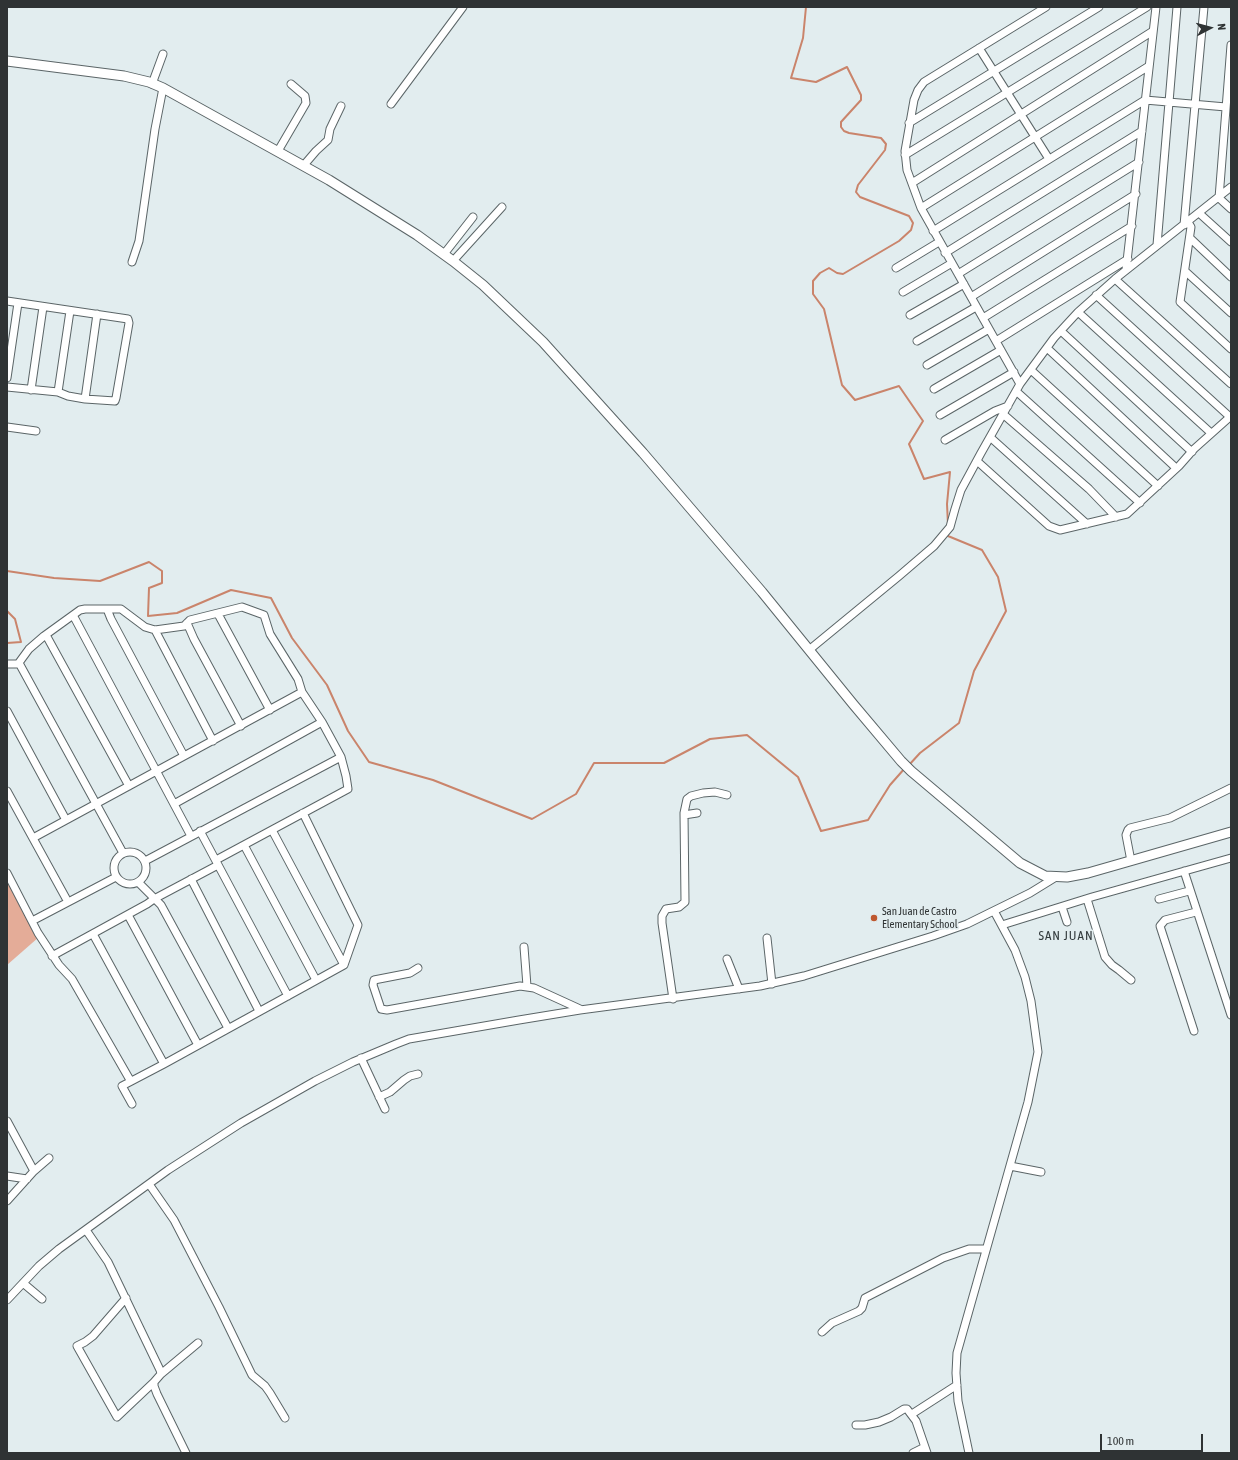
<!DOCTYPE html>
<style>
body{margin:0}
#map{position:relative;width:1238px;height:1460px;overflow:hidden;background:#e2edef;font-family:"Asap Condensed",sans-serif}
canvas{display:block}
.frame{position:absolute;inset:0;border:8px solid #2f3334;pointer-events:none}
.north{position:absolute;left:1190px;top:8px;width:40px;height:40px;-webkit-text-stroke:3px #e2edef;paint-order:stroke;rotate:84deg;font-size:11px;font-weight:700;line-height:16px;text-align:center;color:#2f3334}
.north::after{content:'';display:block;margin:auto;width:14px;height:18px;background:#2f3334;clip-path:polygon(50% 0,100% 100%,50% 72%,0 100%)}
.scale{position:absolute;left:1100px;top:1434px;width:103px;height:18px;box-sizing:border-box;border:2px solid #2f3334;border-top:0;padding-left:5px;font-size:12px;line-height:14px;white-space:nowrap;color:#2f3334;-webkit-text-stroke:3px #e2edef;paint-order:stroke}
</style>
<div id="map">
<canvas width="1238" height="1460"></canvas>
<div class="frame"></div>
<div class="north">N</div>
<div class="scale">100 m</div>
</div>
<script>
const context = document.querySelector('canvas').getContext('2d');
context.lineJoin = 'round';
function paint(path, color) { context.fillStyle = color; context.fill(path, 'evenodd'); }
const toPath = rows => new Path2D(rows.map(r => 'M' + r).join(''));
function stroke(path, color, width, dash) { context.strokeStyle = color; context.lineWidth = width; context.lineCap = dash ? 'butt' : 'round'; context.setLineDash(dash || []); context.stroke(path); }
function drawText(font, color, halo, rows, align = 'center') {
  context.font = font + ' "Asap Condensed",sans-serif'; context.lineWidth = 3.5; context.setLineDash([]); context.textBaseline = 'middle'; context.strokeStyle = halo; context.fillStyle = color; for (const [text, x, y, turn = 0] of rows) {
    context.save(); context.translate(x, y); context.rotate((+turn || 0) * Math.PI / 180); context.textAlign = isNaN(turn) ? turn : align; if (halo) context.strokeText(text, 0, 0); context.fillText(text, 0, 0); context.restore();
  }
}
paint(toPath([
 [7,876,39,937,7,965]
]), '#e4ac98');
stroke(toPath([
 [806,7,803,38,791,78,816,82,847,67,861,95,861,100,841,122,841,127,844,131,849,133,881,138,886,144,885,150,858,185,856,192,860,197,909,216,913,223,911,230,899,241,843,274,837,273,829,268,820,273,813,281,813,294,824,309,842,385,855,400,899,386,923,421,909,444,924,479,950,472,947,504,948,525],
 [7,571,54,578,100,581,149,562,162,571,162,583,149,588,148,616,177,613,231,590,271,598,292,638,327,685,348,731,369,762,433,780,532,819,576,794,594,763,664,763,710,739,747,735,798,777,821,831,868,820,890,785,905,768],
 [7,611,15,619,21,642,7,643],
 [909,765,920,753,959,723,974,671,1006,611,998,577,982,550,948,536,948,533]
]), '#ca846b', 2);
const minor = toPath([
 [1231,45,1219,198,1231,209],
 [979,48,1049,159],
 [152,84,163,54],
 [391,104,463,7],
 [909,123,1099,7],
 [278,151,306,103,305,96,291,84],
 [905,155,1147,7],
 [304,165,316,151,328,140,330,129,341,106],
 [912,183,1153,31],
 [921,208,1149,66],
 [1199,213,1231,242],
 [1188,222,1191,227,1180,302,1231,349],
 [1184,225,1204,7],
 [933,231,1145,100,1226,107],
 [1190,238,1231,277],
 [1157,245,1177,7],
 [945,253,1142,131],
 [444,254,473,217],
 [453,261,502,207],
 [132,262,139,241,155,129,163,88],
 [896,268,939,242],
 [1126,270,1156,7],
 [1185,271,1231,313],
 [958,274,1139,162],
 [1115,279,1231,384],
 [903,292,952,263],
 [1096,295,1230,417],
 [971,297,1136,194],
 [7,301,128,319,129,323,116,398,115,401,85,399,68,396,58,392,7,387],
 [1078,312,1211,433],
 [910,315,964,284],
 [983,318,1132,226],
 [1061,331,1192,452],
 [917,341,976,307],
 [996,341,1128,259],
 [1047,348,1176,468],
 [927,365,989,329],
 [1031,370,1158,486],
 [7,378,18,303],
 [1020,384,921,208,907,170,905,151,914,100,918,90,924,82,1046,7],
 [934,389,1001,350],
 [31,390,43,307],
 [1016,391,1140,503],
 [58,392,70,311],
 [85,399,97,314],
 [1003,414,1089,489,1116,517],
 [940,415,1014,372],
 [7,427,36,431],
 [990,437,1087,524],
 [945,440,995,411,1008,406],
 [977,461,1049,526,1060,530,1127,514,1179,466,1194,449,1231,416],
 [107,609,111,619,184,756],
 [218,614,270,710],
 [73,615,191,836],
 [187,623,194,639,241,726],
 [155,630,213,741],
 [46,635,129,786],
 [809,650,899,576,934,546,950,527,955,509,961,490,981,453,1020,384,1054,338,1078,312,1115,279,1231,187],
 [19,663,123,853],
 [7,664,18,664,29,649,44,636,80,610,85,609,121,609,145,627,155,630,184,626,190,620,242,607,264,615,270,634,298,679,302,692,322,722,341,757,346,776,348,789,216,860],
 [7,711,66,820],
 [7,791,68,902],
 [174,804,322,722],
 [684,815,697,813],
 [272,830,344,965],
 [200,831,288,996],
 [33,838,302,692],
 [244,845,316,980],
 '114 868a16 16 0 1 1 32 0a16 16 0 1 1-32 0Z',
 [145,861,341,757],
 [1131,861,1126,835,1128,830,1130,828,1170,818,1231,788],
 [1184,871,1231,1015],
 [7,873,38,933,59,965,72,979,130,1080],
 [191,879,259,1011],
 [138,882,161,905,228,1028],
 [1087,899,1105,957,1112,965,1119,970,1131,980],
 [1159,899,1189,891],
 [1062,907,1067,922],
 [128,915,198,1045],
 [32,921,116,877],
 [1002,925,1092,897,1231,858],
 [93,934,164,1064],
 [767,938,772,984],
 [524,947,527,986],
 [52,956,147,904,154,899,218,865],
 [727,959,739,989],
 [418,968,410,973,374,980,373,985,381,1009,387,1010,520,986,534,988,580,1009],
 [673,999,662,923,662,916,666,909,679,907,685,902,684,813,687,799,691,796,703,793,715,792,727,795],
 [1194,1031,1160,926,1165,920,1196,912],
 [361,1058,385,1109],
 [379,1097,390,1092,404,1080,410,1076,418,1074],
 [132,1104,122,1086,164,1064,344,965,358,925,303,813],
 [7,1121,34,1171],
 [1010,1166,1041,1172],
 [7,1176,27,1179],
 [149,1184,174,1220,219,1307,252,1375,265,1386,270,1393,285,1418],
 [7,1201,34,1171,49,1158],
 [86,1230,108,1262,160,1370,161,1374,154,1382,154,1386,157,1394,186,1453],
 [23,1283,42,1299],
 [126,1298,93,1336,85,1342,77,1346,117,1417,154,1382],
 [7,1300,39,1266,59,1249,168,1170,241,1123,315,1081,353,1062,396,1044,409,1039,519,1020,580,1010,760,986,804,976,933,936,967,924,1030,893,1056,877],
 [822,1332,832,1323,859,1311,862,1308,865,1298,943,1258,969,1249,986,1249],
 [161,1374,198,1343],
 [912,1414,957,1385],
 [856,1425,865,1425,879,1422,891,1417,904,1409,907,1409,916,1421,927,1453],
 [913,1453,925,1447],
 [969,1453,958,1401,956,1373,957,1353,1028,1102,1038,1052,1031,1001,1025,977,1015,950,994,911]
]);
const tertiary = toPath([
 [7,61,124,76,149,82,163,88,329,180,417,235,453,261,483,285,543,342,643,453,762,592,853,704,901,761,911,771,1020,863,1045,876,1067,877,1088,873,1231,832]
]);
stroke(minor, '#5b6567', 9);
stroke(tertiary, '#5b6567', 11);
stroke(minor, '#fff', 7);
stroke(tertiary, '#fff', 9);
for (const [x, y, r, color] of [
 [874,918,4,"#be572e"]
]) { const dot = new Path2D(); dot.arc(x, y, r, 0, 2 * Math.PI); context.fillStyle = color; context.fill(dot); stroke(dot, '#e2edef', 1.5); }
drawText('11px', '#2f3334', '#e2edef', [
 ["San Juan de Castro",882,912],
 ["Elementary School",882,925]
], 'left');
context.letterSpacing = '1px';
drawText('13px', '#333b3d', '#e2edef', [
 ["SAN JUAN",1066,936]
]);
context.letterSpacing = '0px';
</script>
